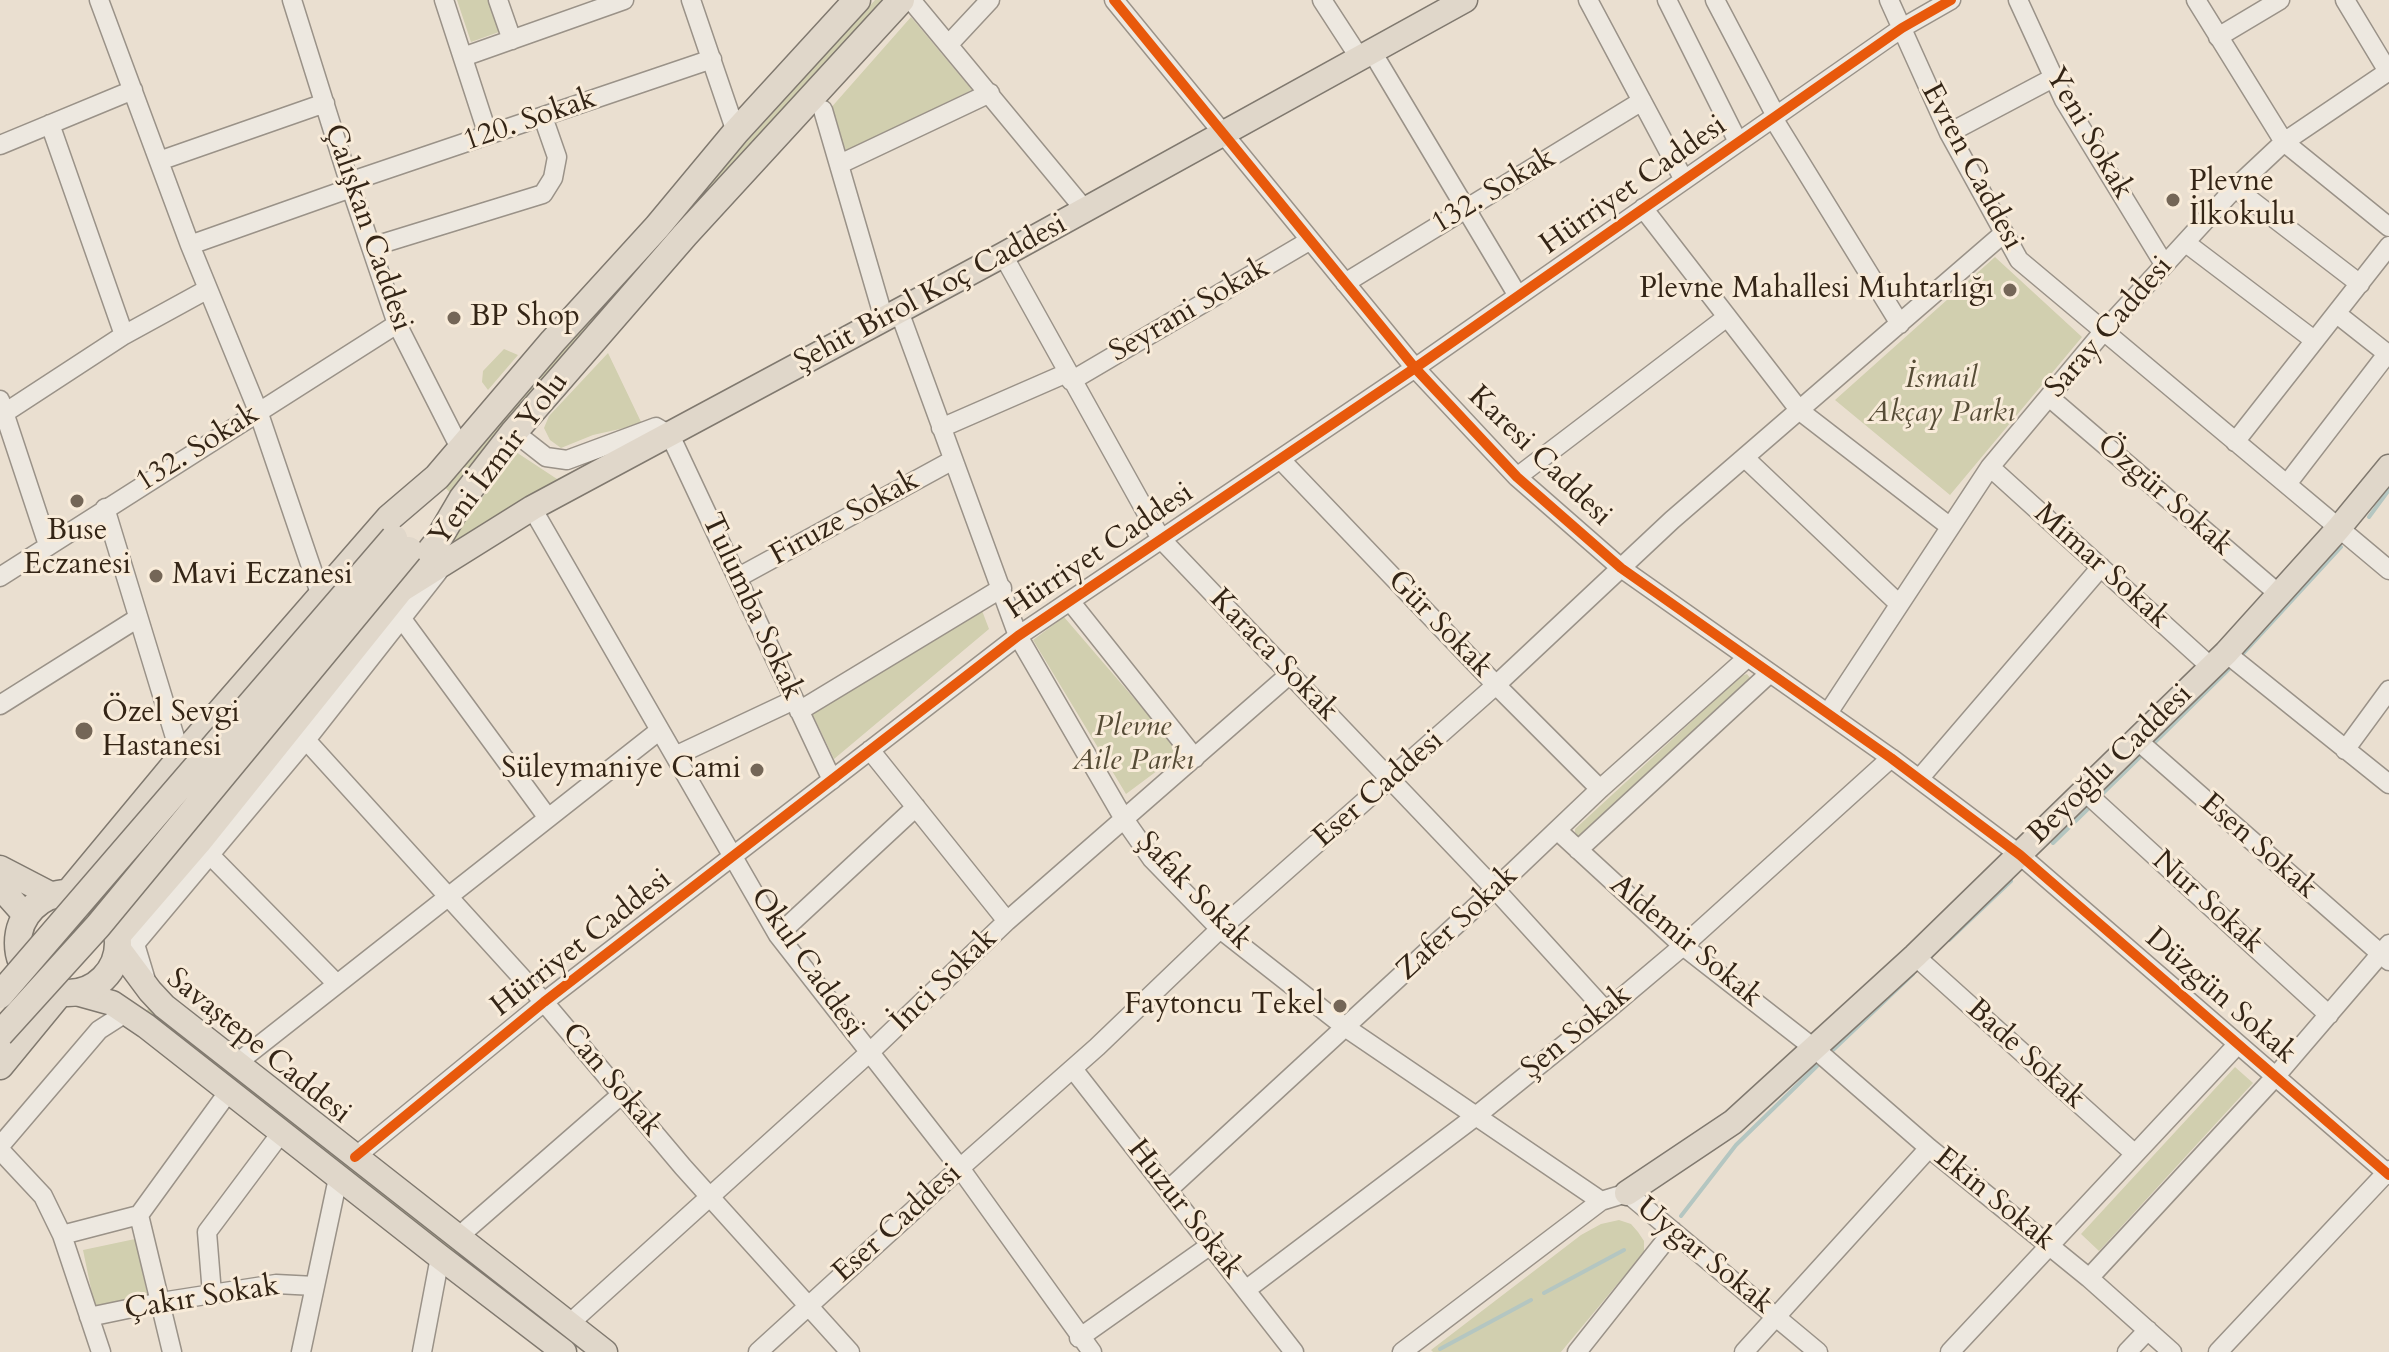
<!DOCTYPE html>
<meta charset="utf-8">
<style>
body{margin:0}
canvas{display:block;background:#eadfd0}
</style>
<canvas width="2389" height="1352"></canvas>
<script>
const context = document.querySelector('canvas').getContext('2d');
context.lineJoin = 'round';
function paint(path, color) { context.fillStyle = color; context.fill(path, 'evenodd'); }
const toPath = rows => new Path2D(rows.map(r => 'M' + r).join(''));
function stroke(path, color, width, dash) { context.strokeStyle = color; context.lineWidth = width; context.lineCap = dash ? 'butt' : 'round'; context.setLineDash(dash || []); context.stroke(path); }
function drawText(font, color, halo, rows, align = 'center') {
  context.font = font + ' Cardo,serif'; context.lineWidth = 6; context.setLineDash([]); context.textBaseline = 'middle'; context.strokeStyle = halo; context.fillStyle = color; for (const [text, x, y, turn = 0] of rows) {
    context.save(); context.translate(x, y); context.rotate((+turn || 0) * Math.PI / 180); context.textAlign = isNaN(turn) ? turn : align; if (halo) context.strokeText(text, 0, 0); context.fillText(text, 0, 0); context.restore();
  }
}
paint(toPath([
 [457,0,488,0,499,32,471,42],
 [875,0,887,0,452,495,443,485,580,326],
 [911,17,972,90,846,151,829,110],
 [1995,257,2082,337,1950,495,1835,400],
 [504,349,518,355,488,390,482,382,483,371],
 [608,353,642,424,593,435,561,448,550,440,544,428,549,416],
 [516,452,557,479,605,455,442,552],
 [981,608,989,629,834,759,812,713],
 [1064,617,1181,753,1126,794,1033,640],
 [1747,674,1751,679,1580,840,1575,836,1575,829,1741,676],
 [150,1007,589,1352,584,1352,144,1013],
 [2235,1067,2253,1083,2099,1251,2081,1234],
 [1619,1220,1631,1224,1638,1232,1644,1241,1644,1252,1561,1352,1433,1352,1431,1350,1581,1235,1601,1224],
 [135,1239,148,1297,95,1308,83,1250]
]), '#d1cfaf');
stroke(toPath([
 [2369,517,2389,490],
 [2240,657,2341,547],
 [2152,745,2234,664],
 [2098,798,2143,754],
 [2053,843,2092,805],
 [1949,940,2011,881],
 [1833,1050,1913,974],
 [1681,1216,1736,1145,1817,1066],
 [1544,1293,1624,1250],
 [1440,1349,1531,1300]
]), '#b4c6c1', 4);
const minor = toPath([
 [99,0,190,245,258,411,321,596],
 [292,0,351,188,397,324,460,448],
 [444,0,488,135],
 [498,0,512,40],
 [691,0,736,132],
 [911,0,1085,210],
 [1114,0,1415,368,1517,477,1621,568,1891,758,2020,855,2389,1175],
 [1322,0,1359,57],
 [1588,0,1684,180],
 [1667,0,1738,142],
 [1715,0,1776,116],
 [1889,0,1949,133,2019,260,2389,570],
 [2018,0,2064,100,2164,264],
 [2196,0,2284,142,2389,227],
 [2345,0,2389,73],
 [2218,37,2280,0],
 [949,44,990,0],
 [1371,50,1518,296],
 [463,57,624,0],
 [823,110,884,319],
 [1773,118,1900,324],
 [50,124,124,335],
 [1949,133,2053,78],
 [0,145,133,90],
 [159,161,325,103],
 [840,164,990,93],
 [349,182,712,59],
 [2235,188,2360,284],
 [1643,208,1800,411,1949,526],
 [2186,243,2314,340],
 [190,245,351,188],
 [371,247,543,194,553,178,557,157,543,117],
 [1003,255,1161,539,1495,889,1606,1011],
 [1345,283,1642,101],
 [899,311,1018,636,1124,819,1152,859,1220,929,1345,1027,1601,1201],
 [2337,314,2389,355],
 [1071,381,1309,241],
 [2049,397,2280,595],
 [0,400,48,545],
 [0,416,124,335,208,289],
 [941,428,1067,373],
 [514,432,546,457,567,460,656,427,670,435,832,780],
 [2235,442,2389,246],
 [1745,458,1899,604],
 [1280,459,1496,685,1600,789],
 [1990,467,2211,667],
 [1517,477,1727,317],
 [2287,484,2387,354],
 [105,508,181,757],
 [532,508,778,935,960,1168,1092,1352],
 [0,577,397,324],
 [737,578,953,460],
 [1070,601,1195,758],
 [402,619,548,818],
 [2226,653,2389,784],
 [0,705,138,618],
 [799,711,1002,588],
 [1828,713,1990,467,2103,332,2235,188,2284,142,2389,71],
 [306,740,544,1002,683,1167,850,1352],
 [2137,740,2389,961],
 [870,750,1007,921],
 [2345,750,2389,690],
 [675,756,794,700],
 [1919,779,2101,567],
 [2084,791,2329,1015],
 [1558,831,1683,946,1815,1049,1929,1148,2089,1278,2172,1352],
 [1578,850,1770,673],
 [210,855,337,984],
 [778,935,916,807],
 [1915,956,2135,1154],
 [145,977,135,944,306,740,438,572],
 [237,1063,660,730],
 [1073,1069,1294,1352],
 [0,1146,99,1030,127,1012],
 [0,1150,43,1196,62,1235,101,1352],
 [355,1157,544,1002,1018,636,1415,368,1902,28,1951,0],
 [1168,1190,1495,889,1600,789,1747,658],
 [139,1215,172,1352],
 [62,1235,139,1215,229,1091],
 [458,1237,622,1094],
 [2089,1278,2275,1077,2389,944],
 [1247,1289,1476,1116,1606,1011,1683,946,1891,758],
 [212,1294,207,1232,281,1133],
 [89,1317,161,1302,276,1284,315,1286],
 [569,1324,870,1052,1007,921,1290,674],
 [1079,1338,1212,1244],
 [301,1352,338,1178],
 [422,1352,440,1257],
 [758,1352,960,1168,1097,1047,1220,929,1496,685,1672,520,2004,233],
 [1402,1352,1601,1201,1627,1193,1818,1352],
 [1577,1352,1673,1231],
 [1744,1352,1929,1148],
 [1950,1352,2237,1045],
 [2127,1352,2148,1330],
 [2218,1352,2389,1170]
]);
const major = toPath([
 [404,588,532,508,1003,255,1465,0],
 [0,868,52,895],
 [0,887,25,915],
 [118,948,150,991,164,1006,605,1352],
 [76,993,112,1003,146,1026,440,1257,564,1352],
 [1627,1193,1733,1122,1915,956,2226,653,2338,529,2389,467]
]);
const highway = toPath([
 [69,892,181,757,389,518,437,477,553,341,657,227,736,132,857,0],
 '18 943a50 50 0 1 1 100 0a50 50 0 1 1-100 0Z',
 [117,936,198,842,399,591,435,545,462,499,514,432,685,235,901,0],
 [0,1066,60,993]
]);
stroke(minor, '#9a9288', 21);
stroke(major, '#80796f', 27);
stroke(highway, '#80796f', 29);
stroke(minor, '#ede8e0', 18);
stroke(major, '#e0d7ca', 24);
stroke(highway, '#e0d7ca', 26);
const highwayBridge = toPath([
 [0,995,394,538],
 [0,1034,98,926,409,550]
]);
stroke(highwayBridge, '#80796f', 29, []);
stroke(highwayBridge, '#e0d7ca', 26);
stroke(toPath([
 [1114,0,1415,368,1517,477,1621,568,1891,758,2020,855,2389,1175],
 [355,1157,544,1002,1018,636,1415,368,1902,28,1951,0]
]), '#e8590c', 10);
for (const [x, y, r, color] of [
 [2173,200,8,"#746657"],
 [2010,290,8,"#746657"],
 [454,318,8,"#746657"],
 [77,501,8,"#746657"],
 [156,576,8,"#746657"],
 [84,731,10,"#746657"],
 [757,770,8,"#746657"],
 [1340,1006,8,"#746657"]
]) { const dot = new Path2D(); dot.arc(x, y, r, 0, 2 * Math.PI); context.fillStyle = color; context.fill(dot); stroke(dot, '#f8ebd9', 3); }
drawText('30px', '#342516', '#f8ebd9', [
 ["120. Sokak",530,121,-19],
 ["Yeni Sokak",2088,134,60],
 ["Evren Caddesi",1971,167,62],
 ["Hürriyet Caddesi",1634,186,-35],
 ["132. Sokak",1494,192,-31],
 ["Çalışkan Caddesi",367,228,71],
 ["Şehit Birol Koç Caddesi",931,294,-28],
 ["Seyrani Sokak",1190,311,-30],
 ["Saray Caddesi",2110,328,-49],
 ["132. Sokak",198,449,-32],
 ["Karesi Caddesi",1539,457,44],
 ["Yeni İzmir Yolu",500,460,-53],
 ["Özgür Sokak",2164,496,41],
 ["Firuze Sokak",845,519,-29],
 ["Hürriyet Caddesi",1100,552,-34],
 ["Mimar Sokak",2101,567,42],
 ["Tulumba Sokak",751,607,65],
 ["Gür Sokak",1439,625,46],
 ["Karaca Sokak",1273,656,46],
 ["Beyoğlu Caddesi",2111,765,-44],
 ["Eser Caddesi",1379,790,-41],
 ["Esen Sokak",2258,847,41],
 ["Şafak Sokak",1193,892,46],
 ["Nur Sokak",2207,903,42],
 ["Zafer Sokak",1458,924,-43],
 ["Aldemir Sokak",1685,942,40],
 ["Hürriyet Caddesi",582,944,-38],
 ["Okul Caddesi",806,963,55],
 ["İnci Sokak",945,981,-44],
 ["Düzgün Sokak",2220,997,41],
 ["Şen Sokak",1577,1033,-39],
 ["Savaştepe Caddesi",258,1047,39],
 ["Bade Sokak",2025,1055,42],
 ["Can Sokak",611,1081,50],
 ["Ekin Sokak",1994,1200,39],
 ["Huzur Sokak",1184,1210,52],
 ["Eser Caddesi",898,1224,-42],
 ["Uygar Sokak",1704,1257,39],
 ["Çakır Sokak",202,1299,-9]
]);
drawText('30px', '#342516', '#f8ebd9', [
 ["Plevne",2189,183],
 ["İlkokulu",2189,217],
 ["Plevne Mahallesi Muhtarlığı",1994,290,"right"],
 ["BP Shop",470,318],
 ["Buse",77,532,"center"],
 ["Eczanesi",77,566,"center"],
 ["Mavi Eczanesi",172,576],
 ["Özel Sevgi",102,714],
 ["Hastanesi",102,748],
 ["Süleymaniye Cami",741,770,"right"],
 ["Faytoncu Tekel",1324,1006,"right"]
], 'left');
drawText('italic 30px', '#564c36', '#f8ebd9', [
 ["İsmail",1941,380],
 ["Akçay Parkı",1941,414],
 ["Plevne",1133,728],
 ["Aile Parkı",1133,762]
]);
</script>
